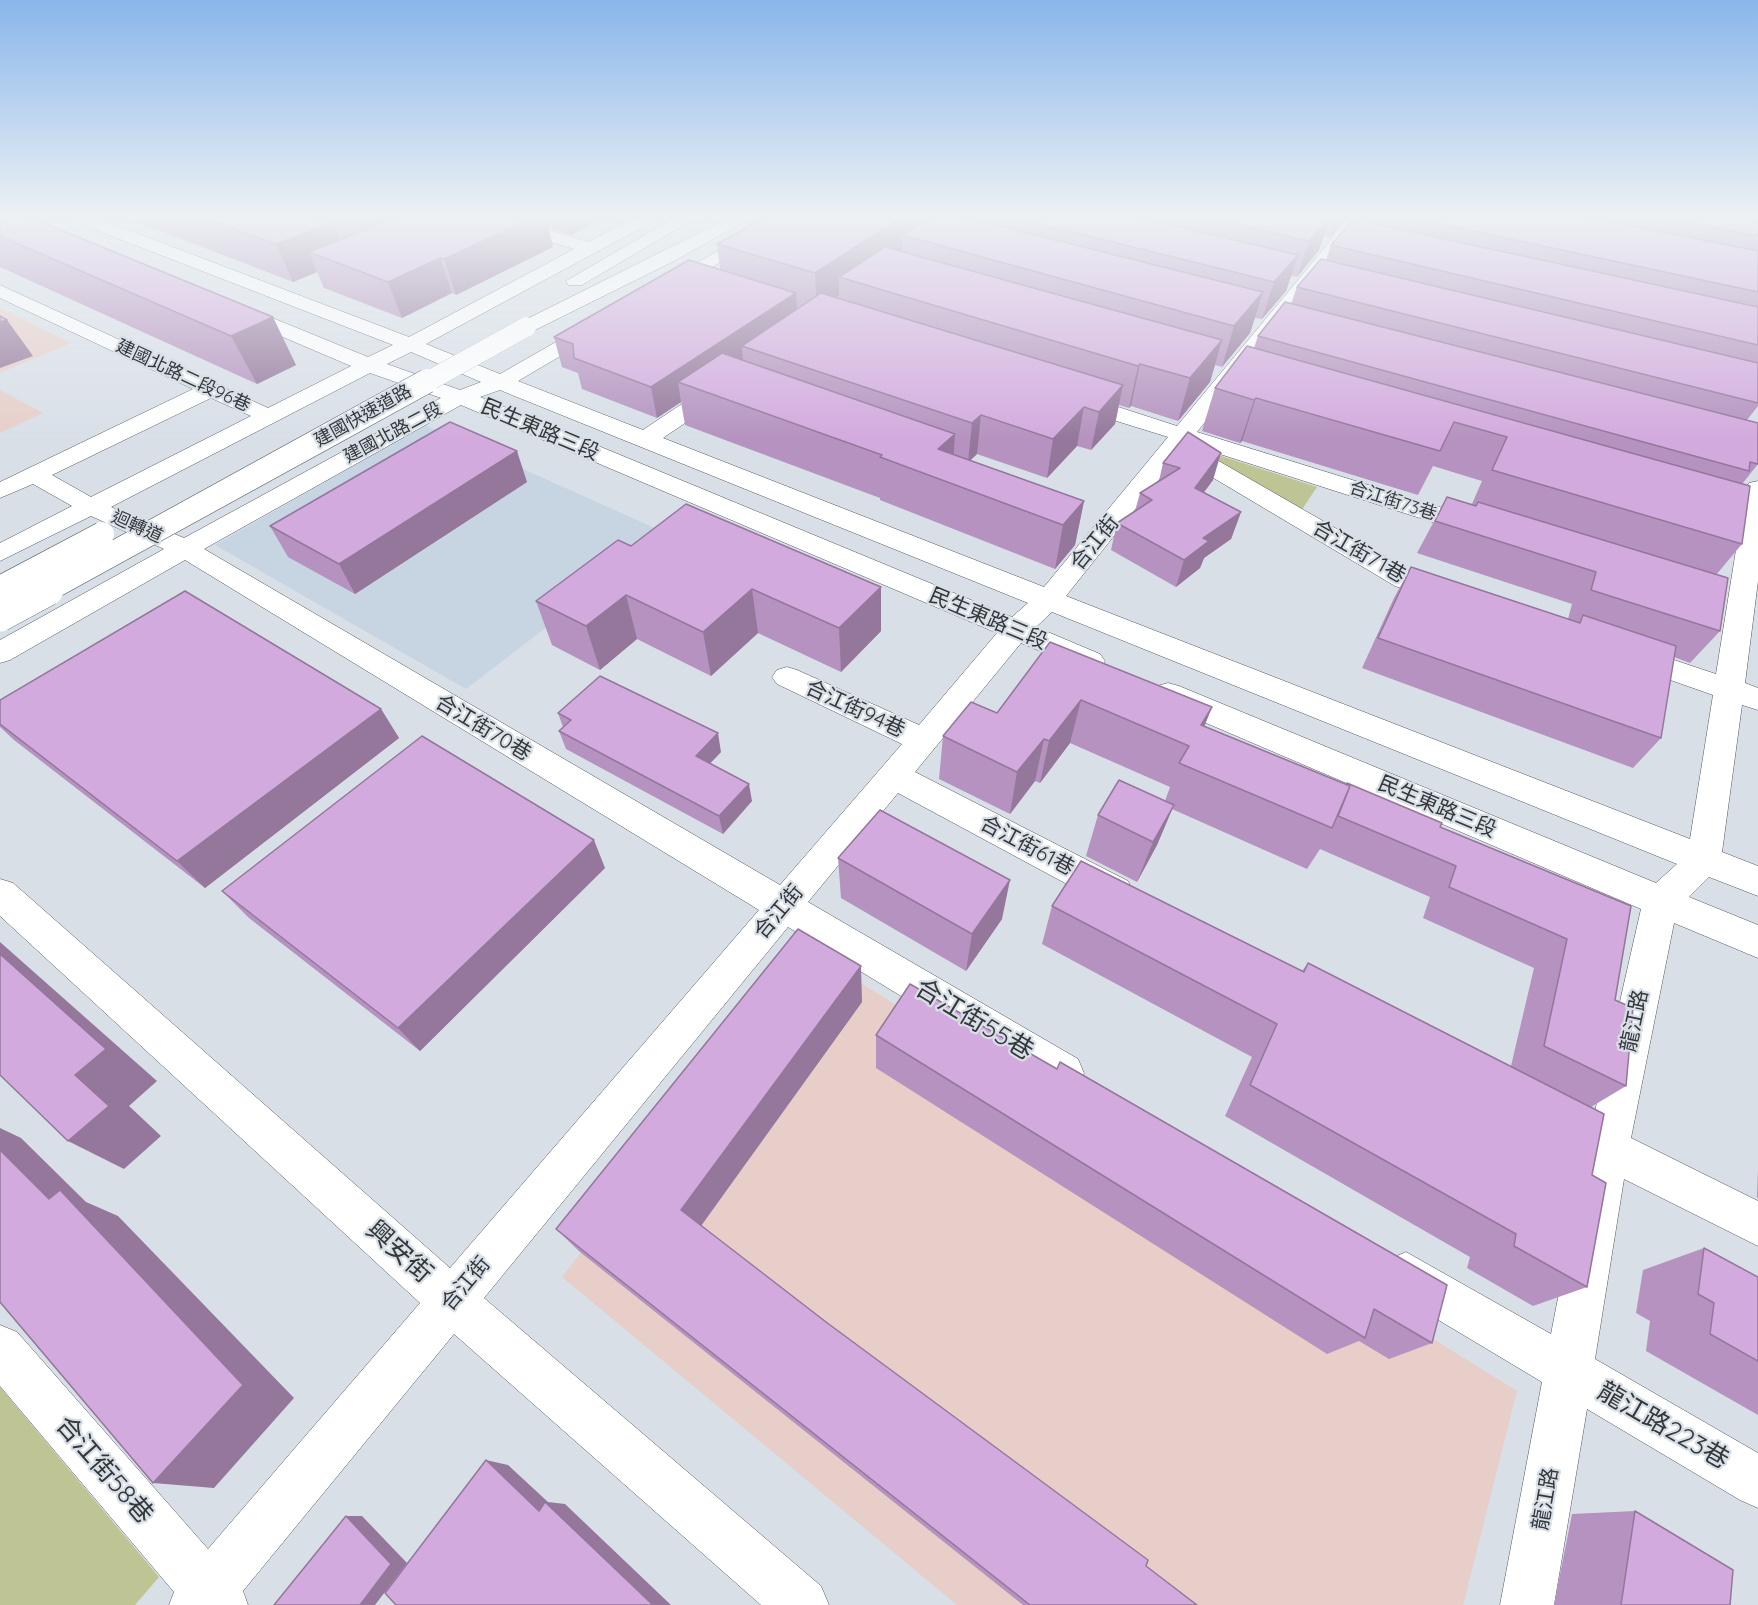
<!DOCTYPE html>
<meta charset="utf-8">
<style>
body{margin:0}
canvas{display:block;background:#d8dfe7}
</style>
<canvas width="1758" height="1605"></canvas>
<script>
const context = document.querySelector('canvas').getContext('2d');
context.lineJoin = 'round';
function paint(path, color) { context.fillStyle = color; context.fill(path, 'evenodd'); }
const toPath = rows => new Path2D(rows.map(r => 'M' + r).join(''));
function stroke(path, color, width, dash) { context.strokeStyle = color; context.lineWidth = width; context.lineCap = dash ? 'butt' : 'round'; context.setLineDash(dash || []); context.stroke(path); }
function drawText(font, color, halo, rows, align = 'center') {
  context.font = font + ' Quicksand,"Noto Sans TC",sans-serif'; context.lineWidth = 4.5; context.setLineDash([]); context.textBaseline = 'middle'; context.strokeStyle = halo; context.fillStyle = color; for (const [text, x, y, turn = 0] of rows) {
    context.save(); context.translate(x, y); context.rotate((+turn || 0) * Math.PI / 180); context.textAlign = isNaN(turn) ? turn : align; if (halo) context.strokeText(text, 0, 0); context.fillText(text, 0, 0); context.restore();
  }
}
paint(toPath([
 [425,425,668,534,466,689,215,545]
]), '#c7d4e2');
paint(toPath([
 [0,308,71,343,0,373],
 [0,390,43,413,0,433],
 [811,952,1517,1391,1463,1605,957,1605,562,1277]
]), '#e7cec8');
paint(toPath([
 [1212,453,1317,487,1301,511,1212,461],
 [0,1387,159,1577,135,1605,0,1605]
]), '#bec494');
const minor = toPath([
 [71,217,94,217,409,337,574,249,482,221,480,217,505,217,588,242,636,217,656,217,654,221,426,344,500,374,589,323,603,323,606,327,603,331,518,381,643,430,713,383,729,383,732,388,729,393,663,438,1044,587,1168,437,1065,405,1062,400,1065,395,1081,395,1177,426,1350,217,1367,217,1197,432,1488,522,1492,528,1488,534,1479,536,1470,534,1201,448,1203,452,1415,574,1457,588,1461,594,1457,600,1447,603,1395,586,1185,461,1180,453,1066,596,1690,839,1713,695,1619,662,1615,655,1619,648,1629,645,1716,674,1746,488,1749,483,1758,481,1758,581,1745,683,1758,688,1758,710,1742,705,1722,852,1758,866,1758,896,1709,877,1689,897,1758,925,1758,958,1674,923,1631,1138,1758,1201,1758,1246,1624,1179,1595,1359,1758,1453,1758,1508,1740,1500,1587,1409,1554,1605,1500,1605,1542,1382,1390,1291,1383,1275,1390,1259,1406,1252,1551,1334,1585,1159,1574,1154,1568,1139,1574,1124,1589,1118,1593,1120,1641,909,1157,702,1153,694,1157,686,1168,683,1179,686,1656,883,1677,864,1052,612,1036,627,1100,654,1105,661,1100,668,1090,671,1080,668,1021,643,915,772,1128,881,1133,892,1128,903,1115,907,1102,903,898,793,808,902,1078,1059,1084,1073,1078,1087,1064,1092,1050,1087,788,927,484,1298,821,1586,829,1605,761,1605,454,1334,243,1591,248,1605,169,1605,174,1592,0,1386,0,1325,17,1332,208,1549,420,1303,0,916,0,879,13,883,450,1268,759,910,185,560,10,660,0,663,0,640,164,549,91,516,0,561,0,543,72,506,33,484,0,498,0,482,193,389,0,298,0,285,268,408,351,366,229,314,226,310,229,306,243,306,368,357,393,345,73,221,71,217],
 [411,352,481,382,460,390,387,364,411,352],
 [370,373,441,398,184,538,111,507,370,373],
 [500,390,512,395,1028,603,1012,617,480,397,500,390],
 [211,398,251,416,91,497,52,475,211,398],
 [461,405,997,633,919,725,797,670,787,667,777,670,772,677,777,684,902,744,780,885,204,549,461,405],
 [775,217,796,217,674,290,660,290,658,286,775,217]
]);
const highway = toPath([
 [676,217,697,217,582,285,568,285,566,281,676,217],
 [731,217,752,217,676,260,533,331,519,331,516,327,519,323,731,217]
]);
stroke(minor, '#51585e', 1);
stroke(highway, '#51585e', 1);
paint(minor, '#fff');
paint(highway, '#fff');
const highwayBridgeFar2 = toPath([
 [425,383,526,327]
]);
const highwayBridgeFar1 = toPath([
 [0,588,102,534],
 [45,591,427,381]
]);
const highwayBridge = toPath([
 [0,616,48,590]
]);
stroke(highwayBridgeFar2, '#51585e', 20, []);
stroke(highwayBridgeFar1, '#51585e', 25, []);
stroke(highwayBridge, '#51585e', 32, []);
stroke(highwayBridgeFar2, '#fff', 20);
stroke(highwayBridgeFar1, '#fff', 24);
stroke(highwayBridge, '#fff', 31);
paint(toPath([
 [124,217,607,217,571,235,548,228,553,247,456,295,452,293,402,318,324,288,317,272,293,282],
 [765,217,1347,217,1330,238,1324,236,1319,250,1297,277,1291,276,1286,291,1262,319,1255,318,1250,333,1222,367,1215,365,1210,382,1178,421,1131,406,1129,408,1119,405,1115,424,1091,450,1077,446,1047,478,977,454,970,461,1084,501,1075,545,1055,569,880,500,880,498,685,425,681,402,657,418,582,389,578,373,562,367,554,337,720,269,717,244],
 [1360,217,1758,217,1758,406,1747,420,1758,464,1742,484,1742,544,1716,575,1720,631,1690,663,1674,657,1661,738,1633,768,1362,668,1394,598,1411,567,1568,619,1572,604,1417,553,1447,497,1472,504,1482,481,1433,466,1418,495,1242,441,1240,443,1202,431,1215,388,1254,348,1258,336,1291,304,1297,287,1326,260,1331,245,1359,220],
 [0,218,2,220,296,365,257,384,0,267],
 [1163,463,1213,480,1204,492,1241,512,1231,539,1204,558,1200,568,1176,587,1111,550,1117,523,1135,511,1140,493,1159,481],
 [527,482,355,594,288,557,270,526],
 [631,546,881,587,881,631,841,672,758,633,711,676,637,639,600,670,552,645,536,601],
 [1050,642,1212,707,1204,726,1440,827,1631,906,1615,1000,1626,1086,1591,1107,1592,1175,1587,1287,1533,1306,1467,1268,1470,1257,1225,1116,1252,1057,1042,944,1052,906,1302,971,1308,963,1511,1066,1534,968,1423,918,1430,897,1320,849,1307,869,1172,809,1157,845,1137,882,1086,856,1098,815,1165,801,1170,787,1070,743,1040,783,1035,781,1010,814,939,779,943,736,997,713],
 [0,700,381,709,399,738,205,888,14,740,0,727],
 [558,713,721,752,710,763,752,801,723,834,566,749,559,731,563,727],
 [838,858,1002,919,966,971,841,898],
 [605,868,420,1051,249,918,222,891],
 [910,984,1432,1343,1389,1359,1359,1341,1327,1354,876,1068,876,1035],
 [862,1002,701,1226,1197,1605,1023,1605,580,1252,556,1229],
 [1758,1169,1758,1199,1757,1197],
 [1704,1248,1758,1277,1758,1415,1646,1351,1650,1321,1636,1313,1643,1270],
 [1635,1511,1730,1605,1554,1605,1572,1514]
]), '#b592bf');
paint(toPath([
 [357,217,451,217,371,252],
 [535,217,546,217,553,247,456,295,444,259],
 [567,217,607,217,571,235],
 [902,217,915,217,915,238,902,235,902,252,839,277,839,295,817,311,815,273],
 [1330,217,1319,250,1297,277,1309,241],
 [1337,217,1347,217,1330,238],
 [333,223,349,260,309,252,317,272,293,282,276,244],
 [1298,255,1286,291,1262,319,1274,282],
 [440,258,452,293,402,318,388,282],
 [1263,292,1250,333,1222,367,1234,326],
 [796,293,798,323,742,346,743,360,699,390,678,382,681,402,657,418,651,387],
 [273,317,296,365,257,384,231,336],
 [7,320,33,356,0,368,0,322],
 [1222,340,1210,382,1178,421,1190,378],
 [1140,364,1131,406,1129,408,1138,366],
 [1123,385,1115,424,1091,450,1099,412],
 [1256,398,1242,441,1240,443,1254,400],
 [1084,407,1077,446,1047,478,1053,439],
 [981,415,977,454,968,462,972,423],
 [955,434,952,478,938,449],
 [517,451,527,482,355,594,339,564],
 [1221,453,1213,480,1187,515,1195,488],
 [1084,501,1075,545,1055,569,1063,525],
 [1241,512,1231,539,1204,558,1200,568,1176,587,1184,560,1203,538],
 [881,587,881,631,841,672,839,628],
 [752,589,758,633,711,676,703,632],
 [626,595,637,639,600,670,586,626],
 [1081,700,1070,743,1040,783,1049,741],
 [1212,707,1195,750,1184,768,1201,725],
 [381,709,399,738,205,888,177,861],
 [718,733,721,752,700,774,696,756],
 [1044,739,1035,781,1010,814,1017,772],
 [749,784,752,801,723,834,719,816],
 [1174,805,1157,845,1137,882,1153,842],
 [594,840,605,868,420,1051,398,1028],
 [1010,880,1002,919,966,971,972,934],
 [0,942,157,1081,129,1106,161,1136,124,1169,68,1141,75,1075,0,954],
 [861,966,862,1002,695,1234,681,1210],
 [0,1128,21,1138,86,1202,118,1216,294,1398,214,1488,153,1483,49,1199,0,1150],
 [486,1460,508,1465,548,1502,565,1504,671,1605,653,1605,539,1511],
 [346,1516,362,1516,407,1563,375,1605,360,1605]
]), '#94779b');
const building = toPath([
 [12,217,29,217,273,317,231,336,0,236,0,221,12,217],
 [200,217,314,217,333,223,276,244,200,217],
 [398,217,535,217,444,259,440,258,388,282,309,252,398,217],
 [765,217,902,217,815,273,717,244,765,217],
 [930,217,963,217,1263,292,1234,326,902,235,930,217],
 [1012,217,1137,217,1298,255,1274,282,1012,217],
 [1203,217,1330,217,1309,241,1203,217],
 [1408,217,1586,217,1758,251,1758,292,1408,217],
 [1662,217,1758,217,1758,236,1662,217],
 [1353,219,1758,307,1758,345,1331,245,1353,219],
 [885,247,1222,340,1190,378,1140,364,1138,366,839,277,885,247],
 [1321,259,1758,363,1758,403,1297,287,1321,259],
 [689,260,796,293,651,387,574,358,573,344,554,337,689,260],
 [821,293,1123,385,1099,412,1084,407,1053,439,981,415,972,423,742,346,821,293],
 [1285,302,1758,423,1758,464,1750,462,1749,471,1258,336,1285,302],
 [0,316,7,320,0,322,0,316],
 [1247,346,1750,486,1742,544,1492,470,1507,437,1454,422,1440,451,1256,398,1254,400,1215,388,1247,346],
 [722,353,955,434,938,449,1084,501,1063,525,880,457,882,455,678,382,722,353],
 [450,422,517,451,339,564,270,526,450,422],
 [1188,432,1221,453,1195,488,1241,512,1203,538,1209,541,1184,560,1117,523,1152,500,1140,493,1180,468,1163,463,1188,432],
 [1447,497,1476,506,1478,502,1728,578,1720,631,1591,590,1596,572,1435,521,1447,497],
 [686,504,881,587,839,628,752,589,703,632,626,595,586,626,536,601,618,540,631,546,686,504],
 [1411,567,1580,623,1583,615,1676,646,1661,738,1378,638,1411,567],
 [185,591,381,709,177,861,0,724,0,700,185,591],
 [1050,642,1212,707,1201,725,1350,786,1332,828,1179,763,1189,746,1081,700,1049,741,1044,739,1017,772,943,736,971,702,997,713,1050,642],
 [600,676,718,733,696,756,749,784,719,816,559,731,571,720,558,713,600,676],
 [422,736,594,840,398,1028,222,891,422,736],
 [1119,780,1174,805,1153,842,1098,815,1119,780],
 [1347,783,1442,823,1440,827,1631,906,1615,1000,1633,1008,1626,1086,1544,1046,1567,939,1449,887,1456,866,1338,816,1341,809,1350,786,1347,785,1347,783],
 [880,810,1010,880,972,934,838,858,880,810],
 [1081,861,1304,972,1308,963,1604,1114,1592,1175,1606,1183,1587,1287,1514,1246,1516,1234,1250,1085,1277,1024,1052,906,1081,861],
 [798,929,861,966,681,1210,826,1322,1148,1560,1146,1566,1197,1605,1030,1605,556,1229,798,929],
 [0,954,106,1049,75,1075,109,1106,68,1141,0,1075,0,954],
 [910,984,1057,1069,1060,1062,1447,1285,1432,1343,1374,1309,1365,1338,876,1035,910,984],
 [0,1150,49,1199,60,1190,243,1385,153,1483,0,1302,0,1150],
 [1704,1248,1758,1277,1758,1361,1710,1334,1714,1303,1698,1294,1704,1248],
 [486,1460,539,1511,545,1502,653,1605,396,1605,385,1593,486,1460],
 [1635,1511,1733,1570,1730,1605,1621,1605,1635,1511],
 [346,1516,391,1564,360,1605,274,1605,346,1516]
]);
paint(building, '#d3aade');
stroke(building, '#94779b', 1.5);
const sky = context.createLinearGradient(0, 0, 0, 441);
sky.addColorStop(0, '#89b6eb');
sky.addColorStop(0.49, '#edf1f4');
sky.addColorStop(1, '#edf1f400');
context.fillStyle = sky;
context.fillRect(0, 0, 1758, 441);
drawText('18px', '#35383b', '#d8dfe7', [
 ["建國北路二段96巷",183,376,25],
 ["建國快速道路",363,416,-29],
 ["建國北路二段",393,433,-28],
 ["合江街73巷",1393,501,18],
 ["迴轉道",137,527,24]
]);
drawText('21px', '#35383b', '#d8dfe7', [
 ["民生東路三段",540,430,23],
 ["合江街",1095,543,-51],
 ["合江街71巷",1359,552,30],
 ["民生東路三段",988,619,23],
 ["合江街94巷",855,709,25],
 ["合江街70巷",483,728,31],
 ["民生東路三段",1437,807,23],
 ["合江街61巷",1027,846,28],
 ["合江街",779,912,-50],
 ["龍江路",1635,1021,-78],
 ["合江街",466,1284,-50],
 ["龍江路",1546,1499,-80]
]);
drawText('26px', '#35383b', '#d8dfe7', [
 ["合江街55巷",974,1020,31],
 ["興安街",399,1252,42],
 ["龍江路223巷",1663,1426,30],
 ["合江街58巷",104,1470,49]
]);
</script>
